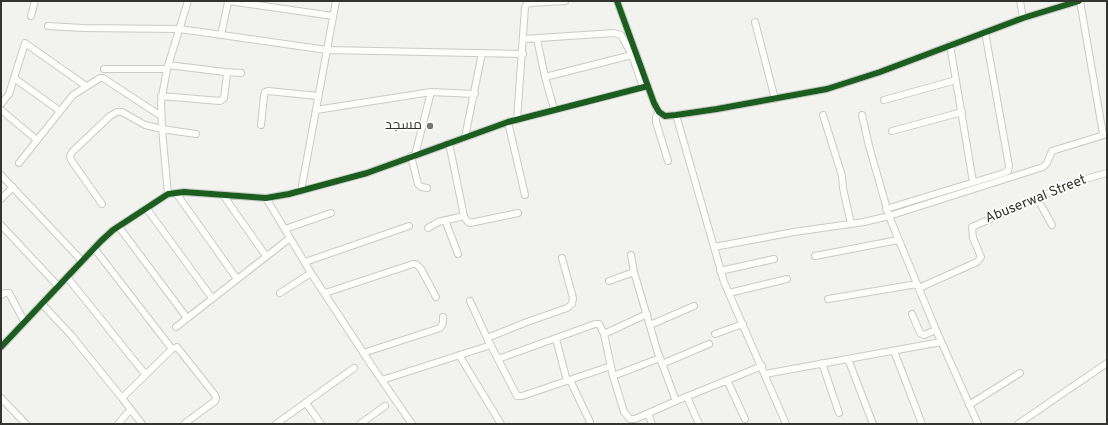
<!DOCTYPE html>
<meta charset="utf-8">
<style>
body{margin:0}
#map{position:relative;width:1108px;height:425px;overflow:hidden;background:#f2f3ee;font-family:Overpass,sans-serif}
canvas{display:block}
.frame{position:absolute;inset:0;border:2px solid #333430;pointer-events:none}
</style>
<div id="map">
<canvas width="1108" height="425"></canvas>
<div class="frame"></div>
</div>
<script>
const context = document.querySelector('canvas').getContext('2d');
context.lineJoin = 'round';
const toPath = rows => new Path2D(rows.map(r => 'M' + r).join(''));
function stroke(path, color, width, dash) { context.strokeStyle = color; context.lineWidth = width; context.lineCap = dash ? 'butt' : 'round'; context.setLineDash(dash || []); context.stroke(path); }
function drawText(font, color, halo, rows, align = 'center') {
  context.font = font + ' Overpass,Cairo,sans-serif'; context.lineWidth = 3.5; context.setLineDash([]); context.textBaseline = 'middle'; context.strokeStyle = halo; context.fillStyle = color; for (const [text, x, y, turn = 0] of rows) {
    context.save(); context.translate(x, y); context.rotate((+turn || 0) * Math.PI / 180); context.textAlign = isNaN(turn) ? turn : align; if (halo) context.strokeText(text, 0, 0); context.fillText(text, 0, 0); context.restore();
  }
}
const minor = toPath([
 [617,1,654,103,659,112,665,116,676,115,717,109,827,89,880,72,1023,18,1079,1],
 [1020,1,1023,18],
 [1080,1,1103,134],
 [31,16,35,1],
 [755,22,775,99],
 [48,26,83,28,180,29,327,50,523,54],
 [221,35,228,2,229,1,333,16],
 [524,39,614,33,621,35,632,55,643,87],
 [537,39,545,77,554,109],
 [950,45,973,182],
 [104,69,167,69],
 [225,72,241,73],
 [545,77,632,55],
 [14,78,60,111],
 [161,96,220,101,224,98,227,74,225,72,168,65],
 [884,100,956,80],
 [1,104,9,94,25,43,86,86],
 [1,110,37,140],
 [316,110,431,92,475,94],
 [659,112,656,117,656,122,668,161],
 [676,115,724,282,786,424],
 [823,115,842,176,843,188,851,224],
 [862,115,869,146,889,216,936,330,978,424],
 [517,120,525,7,527,4,531,3,565,1],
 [508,122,525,195],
 [261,125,264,96,265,92,268,91,318,96],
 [892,131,962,112],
 [465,137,482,53],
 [449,143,464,216,467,221,470,223,518,213],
 [415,155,431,92],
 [411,156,418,184,421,187,427,188],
 [19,163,73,95,100,78,103,78,161,116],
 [1,175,82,261],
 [301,191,336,1],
 [176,193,237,279],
 [168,194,162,129,161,102,167,69,188,1],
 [223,195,266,256],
 [266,198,311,273,372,366,412,424],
 [1037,198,1052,225],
 [1,199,13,187],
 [102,204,71,160,70,156,72,152,110,116,117,112,122,112,145,125,162,129,196,134],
 [147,209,212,298],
 [886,209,1004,173,1008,171,1009,166,985,32],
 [445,220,458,254],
 [1,225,58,286],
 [119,227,187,318],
 [428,228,438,222,464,216],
 [285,229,331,213],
 [714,247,794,232,864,222,889,216,1043,167,1047,163,1052,151,1107,134],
 [94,248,172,349],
 [631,255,634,272,657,350,676,401],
 [815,256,898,240],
 [562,258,573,298,572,304,567,308,527,322,487,338,517,396,522,396,611,366],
 [305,262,409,226],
 [720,271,774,259],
 [67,277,145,374],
 [609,281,634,272],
 [919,288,977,262,981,257,973,238,972,227,1037,198,1082,180,1107,173],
 [280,293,311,273],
 [325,293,413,264,416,264,421,269,436,297],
 [729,293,787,279],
 [1,295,5,293,9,293,24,321],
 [828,299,917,284],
 [470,301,487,338],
 [42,304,71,335,122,398,142,424],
 [912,314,920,333,924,335,936,330],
 [650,325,694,306],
 [176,327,290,238],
 [604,334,647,314],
 [715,334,743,324],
 [556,339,567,381],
 [1,347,101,241,113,230,168,194,184,192,266,198,289,194,367,173,508,122,648,86],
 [894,351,922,424],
 [363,353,440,328,443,323,443,317],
 [459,355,501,424],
 [498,359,595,324,599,324,604,334,613,376,624,412,630,419,635,419,676,401,762,366],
 [848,359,873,424],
 [822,363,839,413],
 [662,364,709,344],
 [765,374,941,342],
 [613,376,660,358],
 [382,380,491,345],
 [570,380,590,422],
 [727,380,745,419],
 [687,397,699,424],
 [1,398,26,424],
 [122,398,172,349,177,347,215,395,216,398,215,401,184,424],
 [306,403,321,424],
 [969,405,1020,373],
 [648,413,652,424],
 [118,424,130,410],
 [276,424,354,368],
 [360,424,385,406],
 [1018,424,1107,363]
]);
stroke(minor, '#cacac7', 8);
stroke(minor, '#fdfdfc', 6);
stroke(toPath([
 [617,1,654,103,659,112,665,116,676,115,717,109,827,89,880,72,1023,18,1079,1],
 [1,347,101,241,113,230,168,194,184,192,266,198,289,194,367,173,508,122,648,86]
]), '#1b5e20', 6);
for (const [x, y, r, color] of [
 [430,126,4,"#767772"]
]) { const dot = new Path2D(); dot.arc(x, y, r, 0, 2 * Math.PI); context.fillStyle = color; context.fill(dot); stroke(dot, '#fff', 1.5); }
drawText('14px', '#333430', '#fff', [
 ["مسجد",422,126]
], 'right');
drawText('14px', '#333430', '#fff', [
 ["Abuserwal Street",1036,200,-22]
]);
</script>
